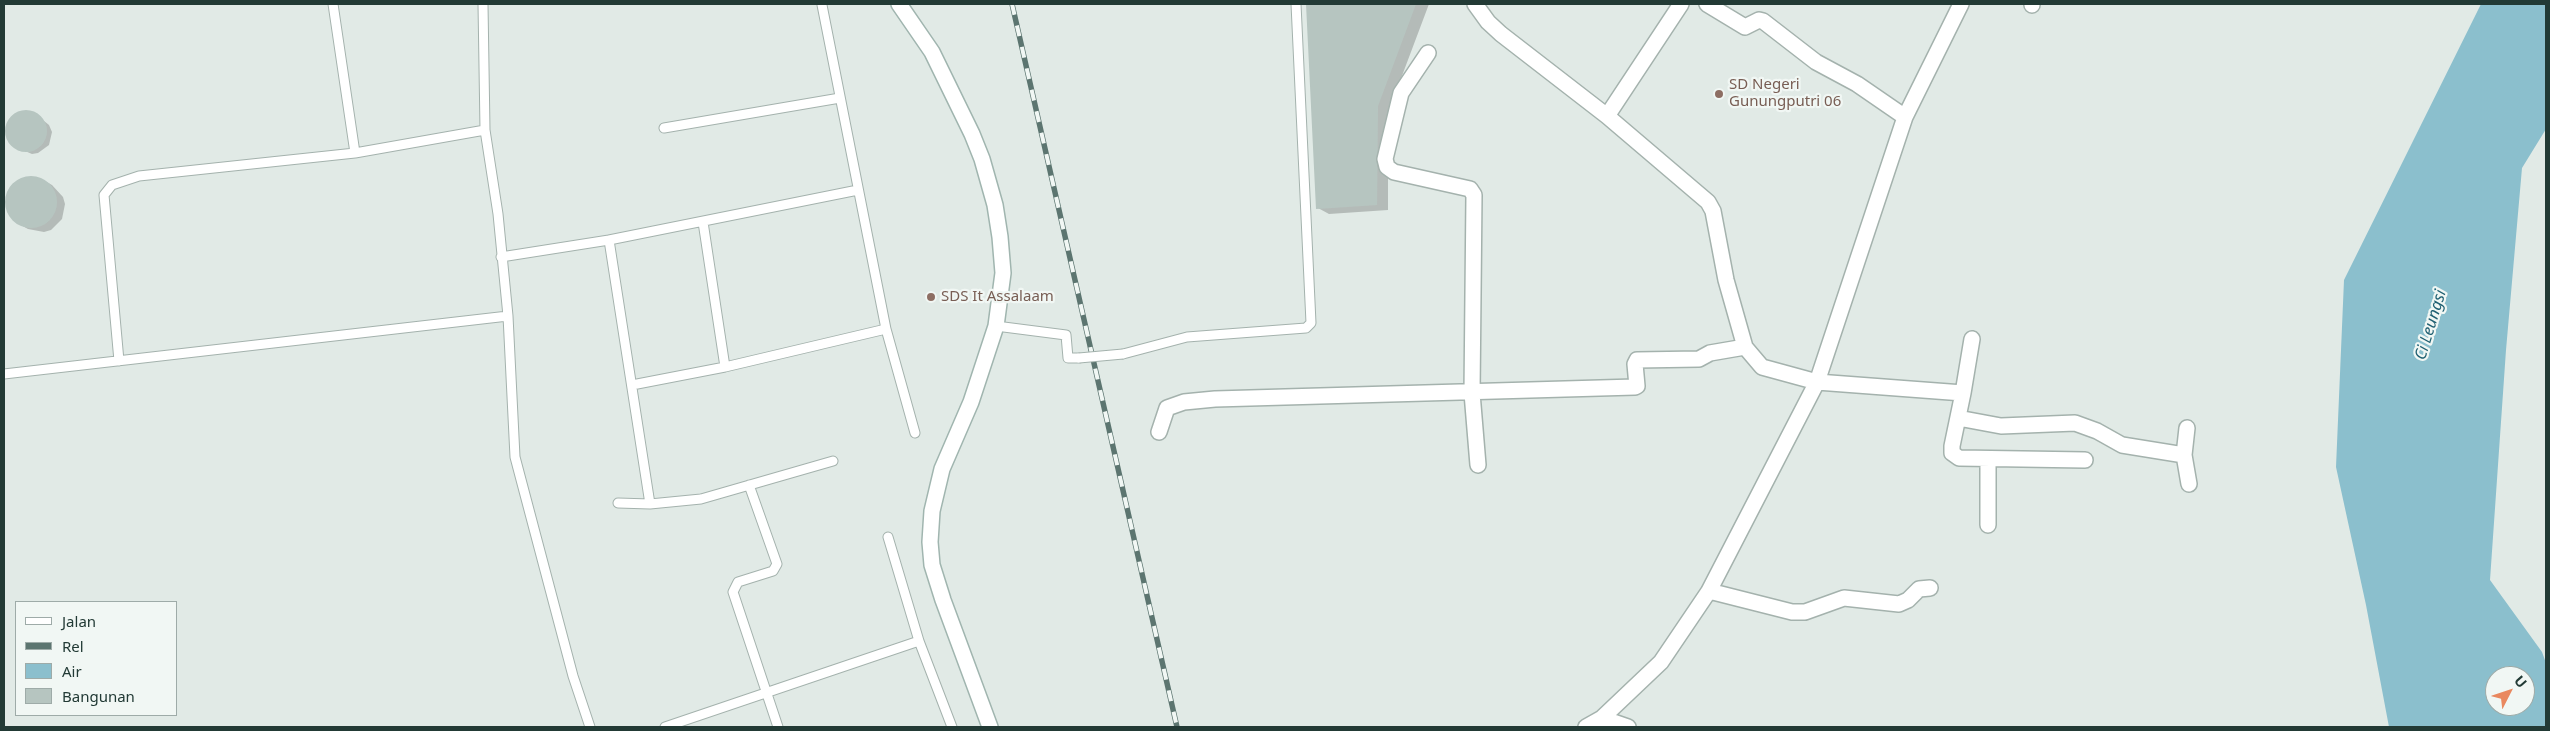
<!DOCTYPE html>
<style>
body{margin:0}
#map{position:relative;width:2550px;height:731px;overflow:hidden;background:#e1eae6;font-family:"Noto Sans",sans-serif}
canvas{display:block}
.frame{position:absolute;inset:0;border:5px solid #223a35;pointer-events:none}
.legend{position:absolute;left:15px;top:601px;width:162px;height:115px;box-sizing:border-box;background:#f1f7f4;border:1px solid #9eaba8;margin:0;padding:6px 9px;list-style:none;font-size:15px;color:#223a35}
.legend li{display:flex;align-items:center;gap:10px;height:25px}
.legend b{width:25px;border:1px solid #9eaba8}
.north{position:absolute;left:2485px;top:666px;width:50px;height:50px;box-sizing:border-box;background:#f1f7f4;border:1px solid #9eaba8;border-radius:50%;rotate:49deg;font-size:14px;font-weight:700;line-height:20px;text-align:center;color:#223a35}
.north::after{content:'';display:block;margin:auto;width:18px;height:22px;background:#e9885f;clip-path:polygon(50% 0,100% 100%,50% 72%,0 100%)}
</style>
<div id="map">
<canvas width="2550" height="731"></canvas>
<div class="frame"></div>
<ul class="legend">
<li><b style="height:6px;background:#fff"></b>Jalan</li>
<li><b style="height:6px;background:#5c7570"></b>Rel</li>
<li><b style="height:14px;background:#8bbfcd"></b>Air</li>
<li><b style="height:14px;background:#b6c5c0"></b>Bangunan</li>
</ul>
<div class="north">U</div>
</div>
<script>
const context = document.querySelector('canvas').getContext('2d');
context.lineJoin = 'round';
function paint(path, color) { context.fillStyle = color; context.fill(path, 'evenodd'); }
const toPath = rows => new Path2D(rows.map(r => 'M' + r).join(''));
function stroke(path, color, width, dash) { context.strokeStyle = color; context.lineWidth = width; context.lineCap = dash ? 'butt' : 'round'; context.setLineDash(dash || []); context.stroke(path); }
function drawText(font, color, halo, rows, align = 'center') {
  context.font = font + ' "Noto Sans",sans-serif'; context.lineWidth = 4.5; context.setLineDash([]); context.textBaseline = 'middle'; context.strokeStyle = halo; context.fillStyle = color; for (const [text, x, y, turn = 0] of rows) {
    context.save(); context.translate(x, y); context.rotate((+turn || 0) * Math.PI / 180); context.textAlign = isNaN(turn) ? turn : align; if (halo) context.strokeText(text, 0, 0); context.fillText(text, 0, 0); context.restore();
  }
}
paint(toPath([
 [2481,4,2546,4,2546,129,2522,168,2506,350,2490,580,2542,652,2546,663,2546,727,2389,727,2366,605,2336,467,2344,280],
 [2495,676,2525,676,2525,706,2495,706]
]), '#8bbfcd');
paint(toPath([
 [1307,4,1429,4,1388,113,1388,210,1329,214,1318,208],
 [20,112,33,112,49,125,52,132,49,145,38,153,32,154,13,146,6,134,9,121],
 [28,177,43,180,52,185,63,197,65,204,62,219,51,230,44,232,28,229,19,224,8,213,6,197,14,184]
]), '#0003');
paint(toPath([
 [1306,4,1416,4,1378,106,1377,205,1316,209],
 '5 131a21 21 0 1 1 42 0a21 21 0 1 1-42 0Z',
 '5 202a26 26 0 1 1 52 0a26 26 0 1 1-52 0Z'
]), '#b6c5c0');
const lane = toPath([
 [333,4,355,153],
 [483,4,485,130,498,214,508,316,515,457,573,676,590,727],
 [664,128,840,98],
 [703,222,725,367],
 [501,257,609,240],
 [996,326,1066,335,1068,358,1079,358],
 [886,329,915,433],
 [1123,354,1187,337,1306,328,1311,323,1296,4],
 [119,361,104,195,112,185,139,176,355,153,485,130],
 [4,374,508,316],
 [632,385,725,367,886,329,822,5],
 [749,485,777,564,773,571,738,582,733,592,778,727],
 [618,503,650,504,701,499,833,461],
 [650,504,609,240,858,190],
 [888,537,919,641,952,727],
 [665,727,919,641]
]);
const street = toPath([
 [1475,4,1488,22,1501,34,1607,116,1708,202,1713,211,1726,280,1745,347,1762,367,1817,382,1963,393,1952,446,1952,453,1959,458,2085,460],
 [1707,4,1745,27,1759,20,1763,21,1816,62,1857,84,1905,117],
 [2032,5,2032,4],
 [1428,53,1401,93,1385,159,1387,167,1394,172,1470,189,1474,195,1472,393,1478,465],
 [1607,116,1681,4],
 [1963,393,1972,339],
 [1958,418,2001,426,2075,423,2097,431,2122,445,2184,455],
 [2187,428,2184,455,2189,484],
 [1159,432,1167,408,1184,402,1215,399,1635,387,1637,386,1635,364,1637,360,1699,359,1710,353,1745,347],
 [1988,525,1988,460],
 [1709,591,1792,612,1805,612,1844,598,1899,604,1908,600,1919,589,1930,588],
 [1602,718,1628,727],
 [1586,727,1602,718,1661,662,1709,591,1817,382,1905,117,1961,4]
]);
const secondary = toPath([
 [899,4,932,52,972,134,982,159,995,205,1000,237,1003,273,996,326,971,402,942,469,932,511,930,542,932,565,943,600,990,727]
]);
stroke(lane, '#a4b2ad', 11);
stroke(street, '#a4b2ad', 18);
stroke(secondary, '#a0b5af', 18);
stroke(lane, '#fff', 9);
stroke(street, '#fff', 15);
stroke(secondary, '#fff', 15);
const rail = toPath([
 [1012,4,1177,727]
]);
stroke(rail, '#5c7570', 5.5);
stroke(rail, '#f1f7f4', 4, [11]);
const laneBridge = toPath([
 [1079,358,1123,354]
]);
stroke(laneBridge, '#a4b2ad', 11, []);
stroke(laneBridge, '#fff', 9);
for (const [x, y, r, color] of [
 [1719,94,5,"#8d6e63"],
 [931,297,5,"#8d6e63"]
]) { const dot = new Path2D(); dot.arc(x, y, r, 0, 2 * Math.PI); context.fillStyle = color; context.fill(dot); stroke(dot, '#f1f7f4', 2); }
drawText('15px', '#785e54', '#f1f7f4', [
 ["SD Negeri",1729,85],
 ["Gunungputri 06",1729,102],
 ["SDS It Assalaam",941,297]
], 'left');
drawText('italic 16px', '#206072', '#f1f7f4', [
 ["Ci Leungsi",2431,325,-73]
]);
</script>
